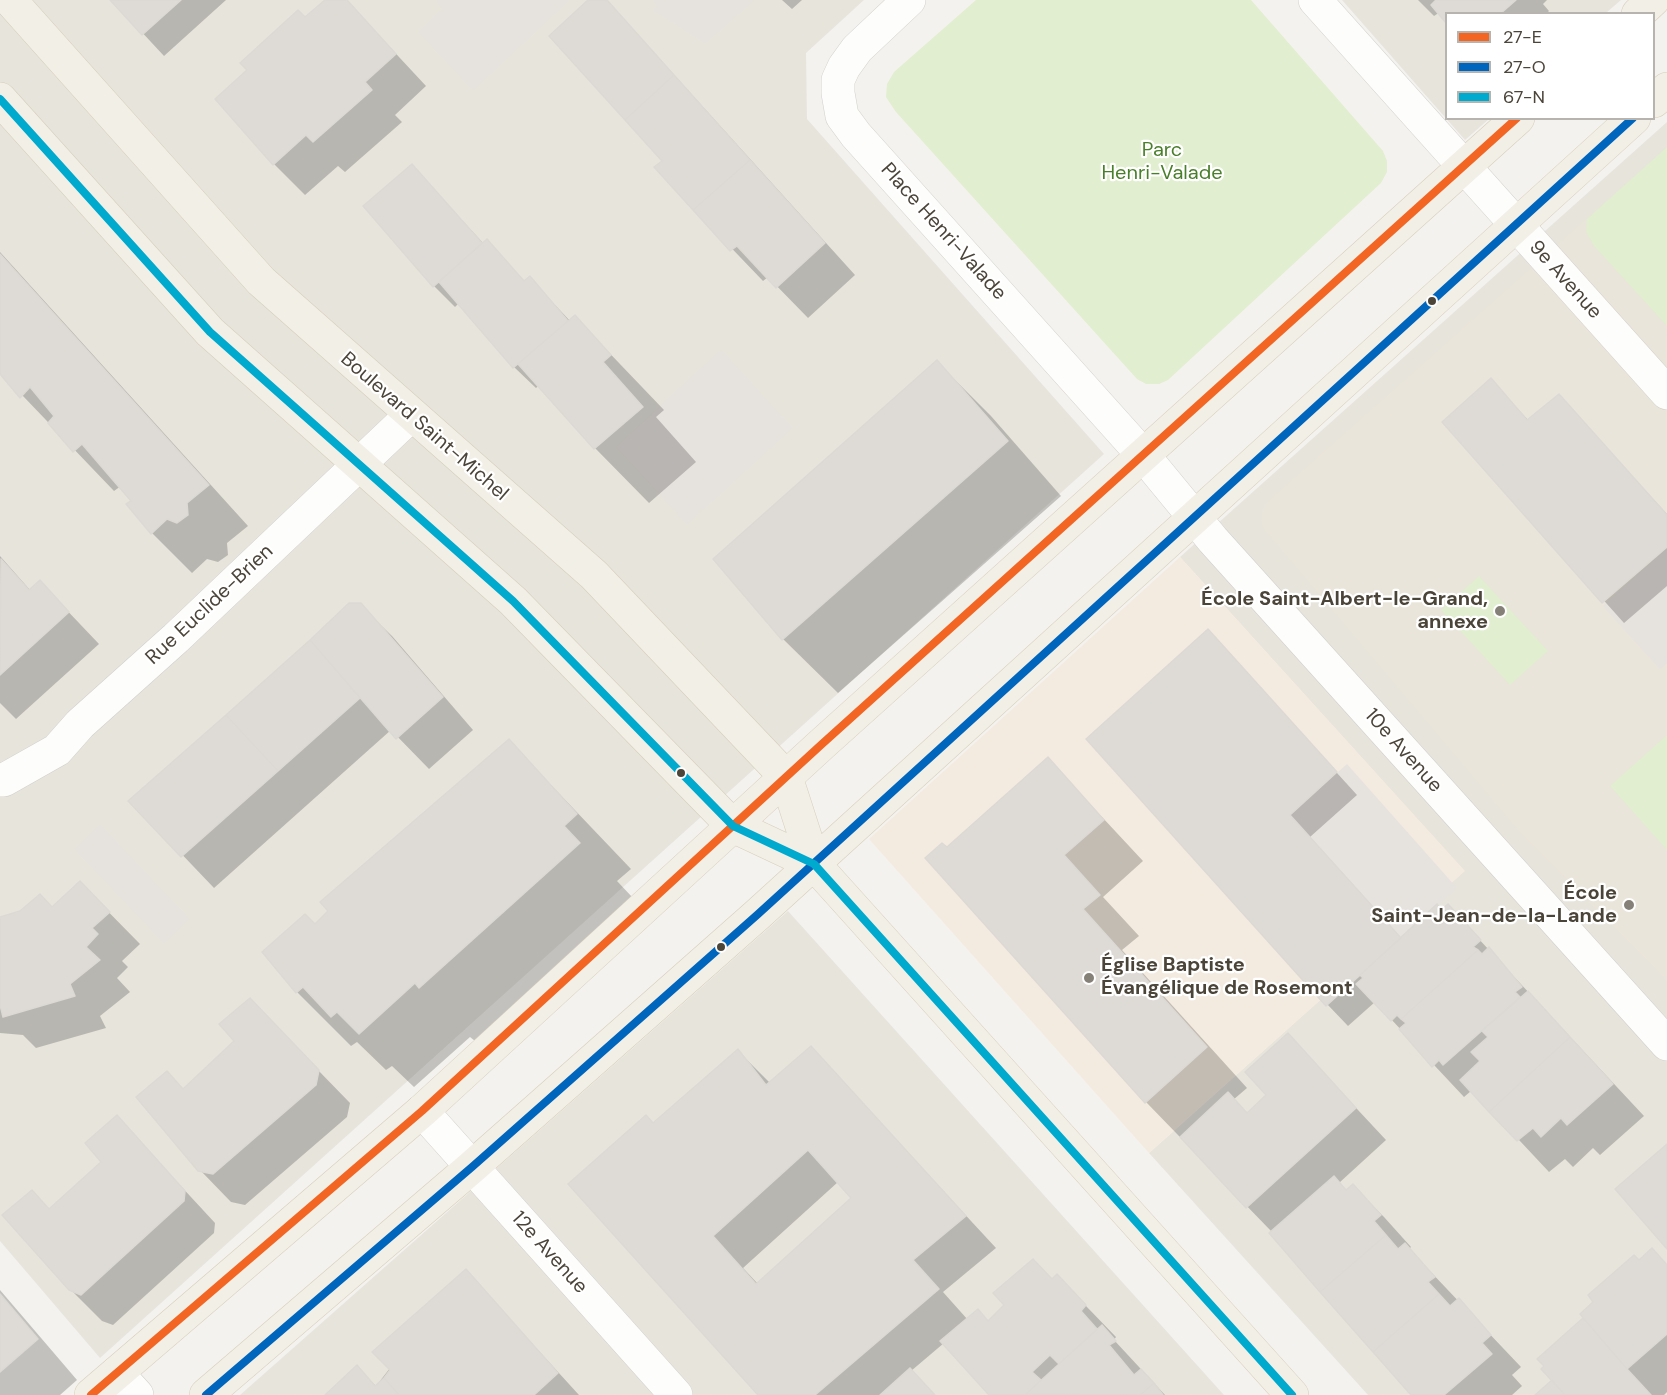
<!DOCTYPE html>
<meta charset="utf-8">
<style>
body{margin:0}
#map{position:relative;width:1667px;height:1395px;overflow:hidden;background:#f4f2ee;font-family:"DM Sans",sans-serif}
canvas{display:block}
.legend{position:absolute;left:1445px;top:12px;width:210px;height:108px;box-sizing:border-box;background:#fff;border:2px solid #b7b4b0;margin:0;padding:8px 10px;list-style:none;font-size:18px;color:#4b4439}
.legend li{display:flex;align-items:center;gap:12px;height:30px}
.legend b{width:30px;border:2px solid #b7b4b0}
</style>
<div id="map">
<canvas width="1667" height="1395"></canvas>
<ul class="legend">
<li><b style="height:8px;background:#f26522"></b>27-E</li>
<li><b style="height:8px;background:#0065bd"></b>27-O</li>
<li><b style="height:8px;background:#00a9ce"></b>67-N</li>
</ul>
</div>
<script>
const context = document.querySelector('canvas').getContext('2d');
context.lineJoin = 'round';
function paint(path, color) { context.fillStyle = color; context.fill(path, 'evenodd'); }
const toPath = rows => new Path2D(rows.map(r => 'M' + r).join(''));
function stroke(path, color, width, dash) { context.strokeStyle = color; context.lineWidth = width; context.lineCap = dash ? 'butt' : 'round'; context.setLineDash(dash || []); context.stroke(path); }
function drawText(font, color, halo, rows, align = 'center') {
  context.font = font + ' "DM Sans",sans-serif'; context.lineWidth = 4.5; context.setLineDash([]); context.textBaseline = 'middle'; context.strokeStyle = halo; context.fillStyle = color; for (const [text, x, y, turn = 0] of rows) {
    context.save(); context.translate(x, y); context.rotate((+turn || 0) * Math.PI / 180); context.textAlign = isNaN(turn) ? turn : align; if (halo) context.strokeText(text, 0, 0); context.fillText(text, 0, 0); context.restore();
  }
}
paint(toPath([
 [0,0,864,0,806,53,807,119,1104,454,100,1358,0,1241],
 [1342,0,1621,0,1606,13,1446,14,1446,118,1489,119,1465,140],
 [1667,122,1667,1395,1368,1395,1149,1153,1464,871,1180,557],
 [788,911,1224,1395,240,1395]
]), '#e7e4dc');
paint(toPath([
 [1180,557,1465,871,1149,1153,869,839]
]), '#f3ebdf');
paint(toPath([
 [1667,147,1667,981,1517,829,1267,533,1262,523,1262,512,1267,502]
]), '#eae5da');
paint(toPath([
 [976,0,1251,0,1383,151,1387,161,1387,172,1381,183,1168,380,1159,384,1146,384,1137,379,896,112,886,97,887,84,894,72],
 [1667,147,1667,326,1594,246,1586,232,1587,219],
 [1479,576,1548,651,1510,685,1441,610],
 [1667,735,1667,850,1610,786]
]), '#e1eecf');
paint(toPath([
 [436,0,569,0,473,90,419,32,443,9],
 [653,0,754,0,705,43,653,10,658,6],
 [721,350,792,428,687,524,616,447],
 [1667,548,1667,663,1660,669,1603,606],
 [1347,764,1457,888,1401,938,1290,815],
 [100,825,189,919,164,943,75,849]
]), '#e6e3df');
paint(toPath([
 [112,0,226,0,164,56],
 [327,0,346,0,426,86,395,115,402,122,345,172,338,166,305,195,274,164,249,70],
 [590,0,606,0,619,14,855,275,808,318,768,277,763,281,694,209],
 [782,0,802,0,792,9],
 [1418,0,1547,0,1543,4,1549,11,1546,14,1446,14,1446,20,1440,12,1434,16],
 [412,166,484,244,487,241,525,282,530,278,570,321,575,317,664,410,656,417,696,462,649,503,595,448,539,385,536,388,514,367,459,303,455,307,434,286],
 [0,252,248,526,227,543,228,555,218,562,207,559,192,573,152,533,134,501,121,486,114,491,0,372],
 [937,362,991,416,1061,496,838,693,783,639,715,560],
 [1491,380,1529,421,1558,396,1667,514,1667,586,1624,623,1444,422],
 [0,556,30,590,40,582,99,644,16,719,0,703],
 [350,605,360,605,392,636,473,730,429,769,391,730,214,888,131,801],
 [1208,631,1357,795,1310,837,1402,939,1437,906,1442,911,1448,906,1644,1116,1600,1155,1593,1148,1573,1167,1565,1159,1549,1172,1476,1094,1471,1091,1464,1097,1375,1002,1348,1026,1327,1004],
 [509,741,631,869,617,881,633,898,475,1041,470,1037,414,1087,392,1066,386,1070,357,1042,351,1046,297,992,315,926],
 [1048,759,1143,861,1103,897,1139,936,1122,950,1247,1088,1233,1100,1248,1114,1268,1095,1288,1035,1386,1140,1339,1183,1347,1191,1353,1186,1384,1217,1411,1247,1409,1249,1521,1367,1512,1375,1522,1386,1512,1395,1413,1395,1272,1232,1146,1102,927,858,946,849],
 [80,883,140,944,122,961,128,967,117,978,130,992,100,1016,106,1028,36,1048,23,1035,0,1033,0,919,52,909],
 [281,1032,350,1103,347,1117,245,1205,231,1202,200,1170,167,1073,184,1090],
 [811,1048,996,1248,943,1292,968,1320,989,1322,1057,1276,1116,1337,1114,1340,1165,1395,992,1395,944,1343,911,1371,935,1395,761,1395,653,1125,738,1051,770,1083],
 [838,1182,854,1198,758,1284,743,1268],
 [117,1117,215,1223,214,1233,113,1325,102,1321,70,1289,32,1192,50,1210,103,1162],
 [1652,1250,1667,1265,1667,1392,1664,1395,1537,1395,1554,1381,1539,1359,1585,1319],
 [466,1271,579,1395,327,1395,357,1368,376,1386],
 [0,1290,77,1380,60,1395,0,1395]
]), '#0003');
const building = toPath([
 [110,0,181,0,142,35,110,0],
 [325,0,347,0,396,54,365,82,372,90,313,142,306,135,273,165,215,99,247,70,240,63,298,10,305,17,325,0],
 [588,0,607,0,674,75,625,120,549,36,588,0],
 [1436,0,1516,0,1500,14,1446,14,1446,23,1431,5,1436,0],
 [674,75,750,160,693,210,654,167,662,161,625,120,674,75],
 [750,160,825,243,776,288,737,246,730,251,693,210,750,160],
 [412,164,482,243,433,287,363,206,412,164],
 [487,239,524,281,530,276,568,321,513,368,439,282,487,239],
 [0,254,209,485,187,503,188,515,177,523,167,519,151,534,126,504,131,501,82,444,73,452,48,423,54,416,30,387,20,398,0,374,0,254],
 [575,315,611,355,603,362,643,407,594,449,518,364,575,315],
 [937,360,1008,441,782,640,713,559,937,360],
 [1491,378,1527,420,1559,394,1667,515,1667,547,1602,603,1442,422,1491,378],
 [1,559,29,590,40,580,69,612,0,675,1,559],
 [349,603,361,603,443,697,396,739,310,640,349,603],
 [1208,629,1337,772,1290,815,1401,938,1326,1006,1086,739,1208,629],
 [310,640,360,698,278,771,226,715,310,640],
 [226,715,278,771,181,857,128,801,226,715],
 [509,739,577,814,564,826,580,843,419,988,415,983,359,1034,337,1012,331,1017,303,987,296,993,262,952,305,914,315,924,328,911,320,902,509,739],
 [1048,757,1104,820,1064,855,1100,895,1083,909,1207,1047,1145,1103,925,858,942,843,947,847,1048,757],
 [80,881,110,912,92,928,98,934,86,947,100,960,70,984,75,996,3,1017,0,1005,0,917,20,911,40,894,52,907,80,881],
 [1437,904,1441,910,1448,904,1481,940,1473,947,1478,950,1401,1019,1397,1015,1391,1021,1356,984,1363,978,1360,975,1437,904],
 [1489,947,1522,987,1515,992,1520,997,1443,1065,1439,1060,1432,1067,1399,1029,1406,1023,1401,1019,1478,950,1482,954,1489,947],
 [1528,991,1570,1037,1489,1112,1460,1080,1480,1061,1471,1052,1488,1037,1482,1031,1528,991],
 [250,998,319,1070,316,1085,213,1174,198,1171,136,1097,167,1071,183,1089,234,1041,219,1024,250,998],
 [1288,1033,1356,1108,1246,1208,1180,1137,1228,1092,1247,1113,1266,1095,1245,1072,1288,1033],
 [1570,1037,1613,1084,1567,1125,1561,1118,1541,1137,1533,1128,1517,1141,1489,1112,1570,1037],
 [811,1046,966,1216,913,1260,939,1289,815,1395,758,1395,568,1184,646,1115,653,1123,738,1049,766,1085,811,1046],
 [808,1150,851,1198,756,1284,713,1236,808,1150],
 [117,1115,185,1191,184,1201,81,1295,69,1290,2,1215,32,1190,49,1209,101,1162,85,1143,117,1115],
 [1667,1144,1667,1249,1615,1189,1667,1144],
 [1334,1176,1346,1190,1353,1184,1381,1215,1374,1221,1386,1235,1320,1292,1269,1233,1334,1176],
 [1386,1235,1398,1249,1405,1243,1435,1277,1428,1282,1439,1294,1373,1352,1320,1292,1386,1235],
 [1652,1248,1667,1265,1667,1334,1627,1369,1580,1314,1593,1302,1588,1295,1634,1255,1639,1260,1652,1248],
 [1033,1259,1052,1279,1057,1274,1086,1305,1081,1311,1097,1329,1059,1364,1050,1355,1032,1372,1041,1380,1025,1395,989,1395,940,1341,978,1309,988,1321,1004,1305,993,1293,1033,1259],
 [466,1269,558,1373,534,1395,399,1395,384,1378,390,1370,372,1352,466,1269],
 [0,1294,38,1339,0,1372,0,1294],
 [1439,1294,1450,1306,1459,1298,1491,1335,1482,1343,1492,1354,1444,1395,1411,1395,1373,1352,1439,1294],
 [1583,1318,1627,1369,1651,1395,1565,1395,1541,1369,1544,1366,1537,1359,1583,1318],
 [1102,1325,1116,1341,1109,1345,1134,1375,1141,1369,1154,1383,1140,1395,1026,1394,1102,1325],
 [357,1365,375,1386,384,1378,399,1395,325,1395,357,1365],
 [910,1368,935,1395,880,1395,910,1368],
 [1552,1380,1565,1395,1535,1395,1552,1380],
 [1154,1383,1163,1395,1140,1395,1154,1383]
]);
paint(building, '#dedbd6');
stroke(building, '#dcd9d4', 1.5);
const minor = toPath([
 [909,0,857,49,844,67,838,80,838,93,842,116,856,135,1143,455,1213,540,1667,1044],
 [1315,0,1667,393],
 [0,780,4,780,57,750,80,724,176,638,410,416],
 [422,1111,676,1395],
 [117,1373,137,1395]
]);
const major = toPath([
 [10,0,261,281,594,575,786,777,814,864],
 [1638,14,1653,0],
 [0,99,210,332,513,601,733,826,814,864,1292,1395],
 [1654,101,1667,89],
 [91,1395,422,1111,822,744,1518,118],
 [206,1395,472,1167,757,915,1634,118]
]);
stroke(minor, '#d2d0cb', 34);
stroke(major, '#d6cebb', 34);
stroke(minor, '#fdfdfc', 33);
stroke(major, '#f2efe6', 33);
stroke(toPath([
 [91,1395,422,1111,822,744,1517,118]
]), '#f26522', 8);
stroke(toPath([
 [206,1395,472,1167,757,915,1633,118]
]), '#0065bd', 8);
stroke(toPath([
 [0,99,210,332,513,601,733,826,814,864,1292,1395]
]), '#00a9ce', 8);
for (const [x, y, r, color] of [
 [1432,301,5,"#4b4439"],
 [1500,611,6,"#868178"],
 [681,773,5,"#4b4439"],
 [1629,905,6,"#868178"],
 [721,947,5,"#4b4439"],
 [1089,978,6,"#868178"]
]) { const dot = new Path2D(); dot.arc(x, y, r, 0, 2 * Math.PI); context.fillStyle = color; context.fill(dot); stroke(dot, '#fff', 2); }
drawText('20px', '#4a7f2a', '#fff', [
 ["Parc",1162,151],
 ["Henri-Valade",1162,174]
]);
drawText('20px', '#4b4439', '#fff', [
 ["Place Henri-Valade",943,232,48],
 ["9e Avenue",1565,280,48],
 ["Boulevard Saint-Michel",424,427,41],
 ["Rue Euclide-Brien",210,605,-43],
 ["10e Avenue",1403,751,48],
 ["12e Avenue",549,1253,48]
]);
drawText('bold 20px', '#4b4439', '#fff', [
 ["École Saint-Albert-le-Grand,",1488,600],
 ["annexe",1488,623],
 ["École",1617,894],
 ["Saint-Jean-de-la-Lande",1617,917],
 ["Église Baptiste",1101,966,"left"],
 ["Évangélique de Rosemont",1101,989,"left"]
], 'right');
</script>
